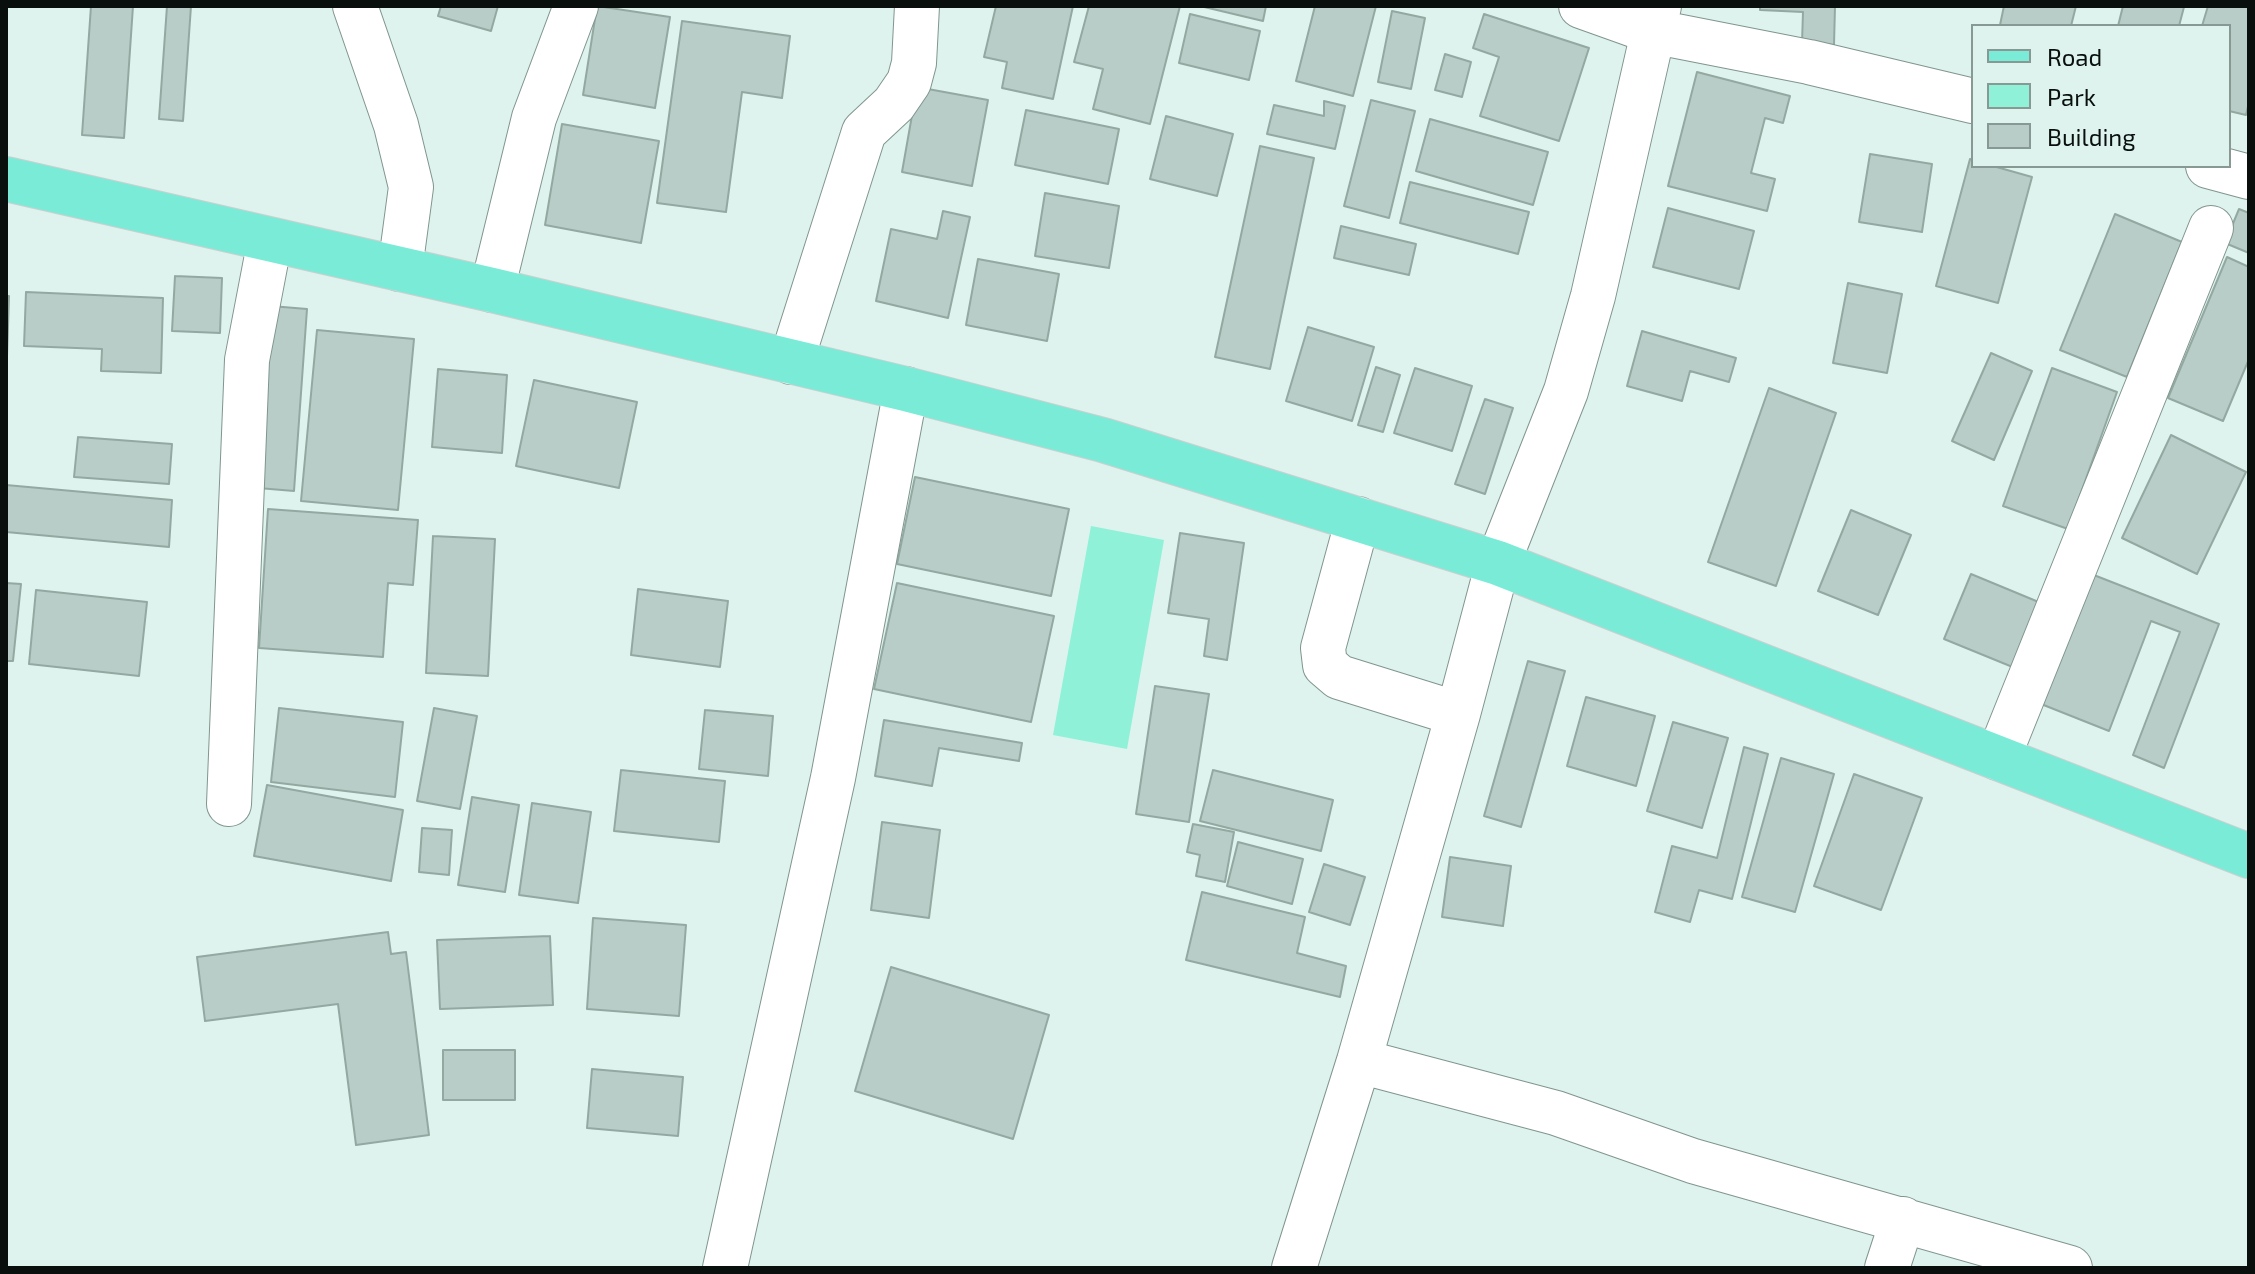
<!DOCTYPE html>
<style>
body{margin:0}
#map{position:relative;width:2255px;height:1274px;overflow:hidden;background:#def3ed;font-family:"Exo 2",sans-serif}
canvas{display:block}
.frame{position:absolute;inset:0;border:8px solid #080f0d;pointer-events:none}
.legend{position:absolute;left:1971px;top:24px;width:260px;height:144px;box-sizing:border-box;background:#def3ed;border:2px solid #889893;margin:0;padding:10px 14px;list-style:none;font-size:24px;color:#080f0d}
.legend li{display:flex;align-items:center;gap:16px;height:40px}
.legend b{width:40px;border:2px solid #889893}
</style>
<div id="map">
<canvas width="2255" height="1274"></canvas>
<div class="frame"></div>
<ul class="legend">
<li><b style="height:10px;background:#7aebd7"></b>Road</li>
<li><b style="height:22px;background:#8ef1d8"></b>Park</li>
<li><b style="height:22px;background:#b8cdc7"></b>Building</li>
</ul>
</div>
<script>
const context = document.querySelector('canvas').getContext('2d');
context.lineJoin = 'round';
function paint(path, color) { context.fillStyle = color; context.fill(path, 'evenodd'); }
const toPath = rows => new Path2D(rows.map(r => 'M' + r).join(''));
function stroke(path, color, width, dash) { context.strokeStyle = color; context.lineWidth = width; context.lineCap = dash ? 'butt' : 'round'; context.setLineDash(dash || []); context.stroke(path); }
paint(toPath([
 [1091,526,1164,540,1127,749,1053,735]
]), '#8ef1d8');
const building = toPath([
 [91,6,133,6,124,138,82,135,91,6],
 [167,6,191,6,183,121,159,119,167,6],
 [441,6,498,6,491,31,438,16,441,6],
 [597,6,670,17,655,108,583,95,597,6],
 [996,6,1073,6,1053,99,1002,88,1007,62,984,57,996,6],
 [1089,6,1180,6,1150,124,1093,109,1103,69,1074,62,1089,6],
 [1200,6,1266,6,1263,21,1200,6],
 [1315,6,1376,6,1353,96,1296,81,1315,6],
 [1760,6,1835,6,1834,45,1802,43,1803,12,1760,10,1760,6],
 [2004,6,2076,6,2071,26,2000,25,2004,6],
 [2123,6,2182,6,2184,7,2179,26,2118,26,2123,6],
 [2208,6,2249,6,2249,102,2246,115,2229,111,2229,26,2202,26,2208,6],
 [1392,11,1425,18,1411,89,1378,82,1392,11],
 [1190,14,1260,31,1249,80,1179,63,1190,14],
 [1484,14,1589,48,1559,141,1480,116,1499,57,1473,48,1484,14],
 [682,21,790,36,782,98,742,92,726,212,657,203,682,21],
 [1445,54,1471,62,1462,97,1435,90,1445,54],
 [1697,72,1790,96,1783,123,1765,118,1751,173,1775,179,1767,211,1668,186,1697,72],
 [917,87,988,100,972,186,902,172,917,87],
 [1371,100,1415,111,1389,218,1344,206,1371,100],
 [1324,101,1345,106,1335,149,1267,134,1274,105,1324,116,1324,101],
 [1026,110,1119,129,1108,184,1015,165,1026,110],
 [1166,116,1233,134,1217,196,1150,179,1166,116],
 [1430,119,1548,152,1533,205,1416,171,1430,119],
 [562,124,659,141,641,243,545,225,562,124],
 [1260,146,1314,158,1270,369,1215,357,1260,146],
 [1870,154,1932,164,1922,232,1859,222,1870,154],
 [1970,159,1973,160,1973,166,1993,166,2032,177,1998,303,1936,286,1970,159],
 [1410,182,1529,212,1518,254,1400,223,1410,182],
 [1045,193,1119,206,1109,268,1035,256,1045,193],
 [1668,208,1754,231,1739,289,1653,267,1668,208],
 [2239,209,2249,213,2249,253,2225,243,2239,209],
 [943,211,970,217,948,318,876,301,891,229,937,239,943,211],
 [2115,214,2182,242,2127,377,2060,350,2115,214],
 [1341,226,1416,244,1409,275,1334,258,1341,226],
 [2227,257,2249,267,2249,359,2223,421,2168,398,2227,257],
 [978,259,1059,274,1047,341,966,325,978,259],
 [175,276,222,278,220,333,172,331,175,276],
 [1848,283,1902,294,1887,373,1833,363,1848,283],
 [26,292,163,298,161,373,101,371,102,349,24,346,26,292],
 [6,296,9,296,6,387,6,296],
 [271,306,307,309,294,491,258,488,271,306],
 [1308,327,1374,347,1352,421,1286,401,1308,327],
 [317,330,414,339,398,510,301,501,317,330],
 [1642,331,1736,358,1729,382,1690,371,1682,401,1627,386,1642,331],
 [1991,353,2032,371,1994,460,1952,441,1991,353],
 [1376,367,1400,375,1383,432,1358,425,1376,367],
 [1415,368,1472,386,1452,451,1394,433,1415,368],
 [2052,368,2117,392,2068,529,2003,506,2052,368],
 [438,369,507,375,502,453,432,447,438,369],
 [534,380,637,402,619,488,516,466,534,380],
 [1769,388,1836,413,1776,586,1708,562,1769,388],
 [1485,399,1513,408,1485,494,1455,484,1485,399],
 [2171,435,2246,472,2197,574,2122,538,2171,435],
 [78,437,172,444,169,484,74,477,78,437],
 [915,477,1069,509,1051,596,897,564,915,477],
 [6,485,172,500,169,547,6,532,6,485],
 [268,509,418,520,413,585,388,583,383,657,259,648,268,509],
 [1851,510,1911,535,1878,615,1818,591,1851,510],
 [1180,533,1244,543,1227,660,1204,656,1209,619,1168,613,1180,533],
 [433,536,495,539,488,676,426,673,433,536],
 [2081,570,2219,624,2164,768,2133,755,2180,632,2151,621,2109,731,2031,700,2081,570],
 [1971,574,2041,603,2015,668,1944,639,1971,574],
 [6,583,21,584,13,661,6,661,6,583],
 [897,583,1054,616,1031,722,874,689,897,583],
 [638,589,728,601,720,667,631,655,638,589],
 [36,590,147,602,139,676,29,664,36,590],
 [1528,661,1565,671,1521,827,1484,816,1528,661],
 [1155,686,1209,694,1189,822,1136,814,1155,686],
 [1586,697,1655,716,1636,786,1567,766,1586,697],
 [279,708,403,722,395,797,271,782,279,708],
 [434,708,477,716,460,809,417,801,434,708],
 [705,710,773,716,768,776,699,769,705,710],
 [884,720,1022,743,1019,761,939,748,932,786,875,776,884,720],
 [1673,722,1728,738,1702,828,1647,811,1673,722],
 [1744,747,1768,754,1732,899,1699,890,1690,922,1655,912,1672,846,1717,858,1744,747],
 [1781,758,1834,774,1795,912,1742,897,1781,758],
 [621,770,725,781,719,842,614,831,621,770],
 [1213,770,1333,800,1321,851,1200,821,1213,770],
 [1854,774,1922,798,1881,910,1814,886,1854,774],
 [267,785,403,810,391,881,254,856,267,785],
 [472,797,519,805,505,892,458,885,472,797],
 [532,803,591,812,578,903,519,895,532,803],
 [882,822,940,830,929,918,871,910,882,822],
 [1193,824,1234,832,1225,882,1196,876,1200,855,1187,852,1193,824],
 [422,828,452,830,449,875,419,872,422,828],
 [1238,842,1303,859,1292,904,1227,886,1238,842],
 [1450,857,1511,866,1503,926,1442,917,1450,857],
 [1324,864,1365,877,1350,925,1309,912,1324,864],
 [1202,892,1305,917,1297,953,1346,966,1340,997,1186,960,1202,892],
 [593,918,686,925,679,1016,587,1009,593,918],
 [388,932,391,954,406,952,429,1135,356,1145,338,1004,205,1021,197,957,388,932],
 [550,936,553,1005,440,1009,437,940,550,936],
 [891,967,1049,1015,1013,1139,855,1091,891,967],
 [443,1050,515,1050,515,1100,443,1100,443,1050],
 [592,1069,683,1077,678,1136,587,1128,592,1069]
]);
paint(building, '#b8cdc7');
stroke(building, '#94a8a2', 2);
const minor = toPath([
 [355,6,396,125,411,187,400,269],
 [1581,6,1651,31,1809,62,1973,101],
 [2208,166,2249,177],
 [492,290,534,118,576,6],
 [791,362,864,132,894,104,909,82,914,63,917,6],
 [1358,519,1323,648,1325,665,1339,677,1458,714],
 [1998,758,2211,228],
 [229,804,247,360,270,240],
 [1359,1061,1556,1113,1693,1161,2070,1268],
 [725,1268,833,778,906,389],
 [1294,1268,1359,1061,1458,714,1498,563,1566,391,1593,296,1659,6],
 [1887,1268,1903,1219]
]);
const major = toPath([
 [6,179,492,290,906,389,1103,440,1498,563,2249,856]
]);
stroke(minor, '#81958f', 46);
stroke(major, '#cecfcf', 46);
stroke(minor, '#fff', 44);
stroke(major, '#7aebd7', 44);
</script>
